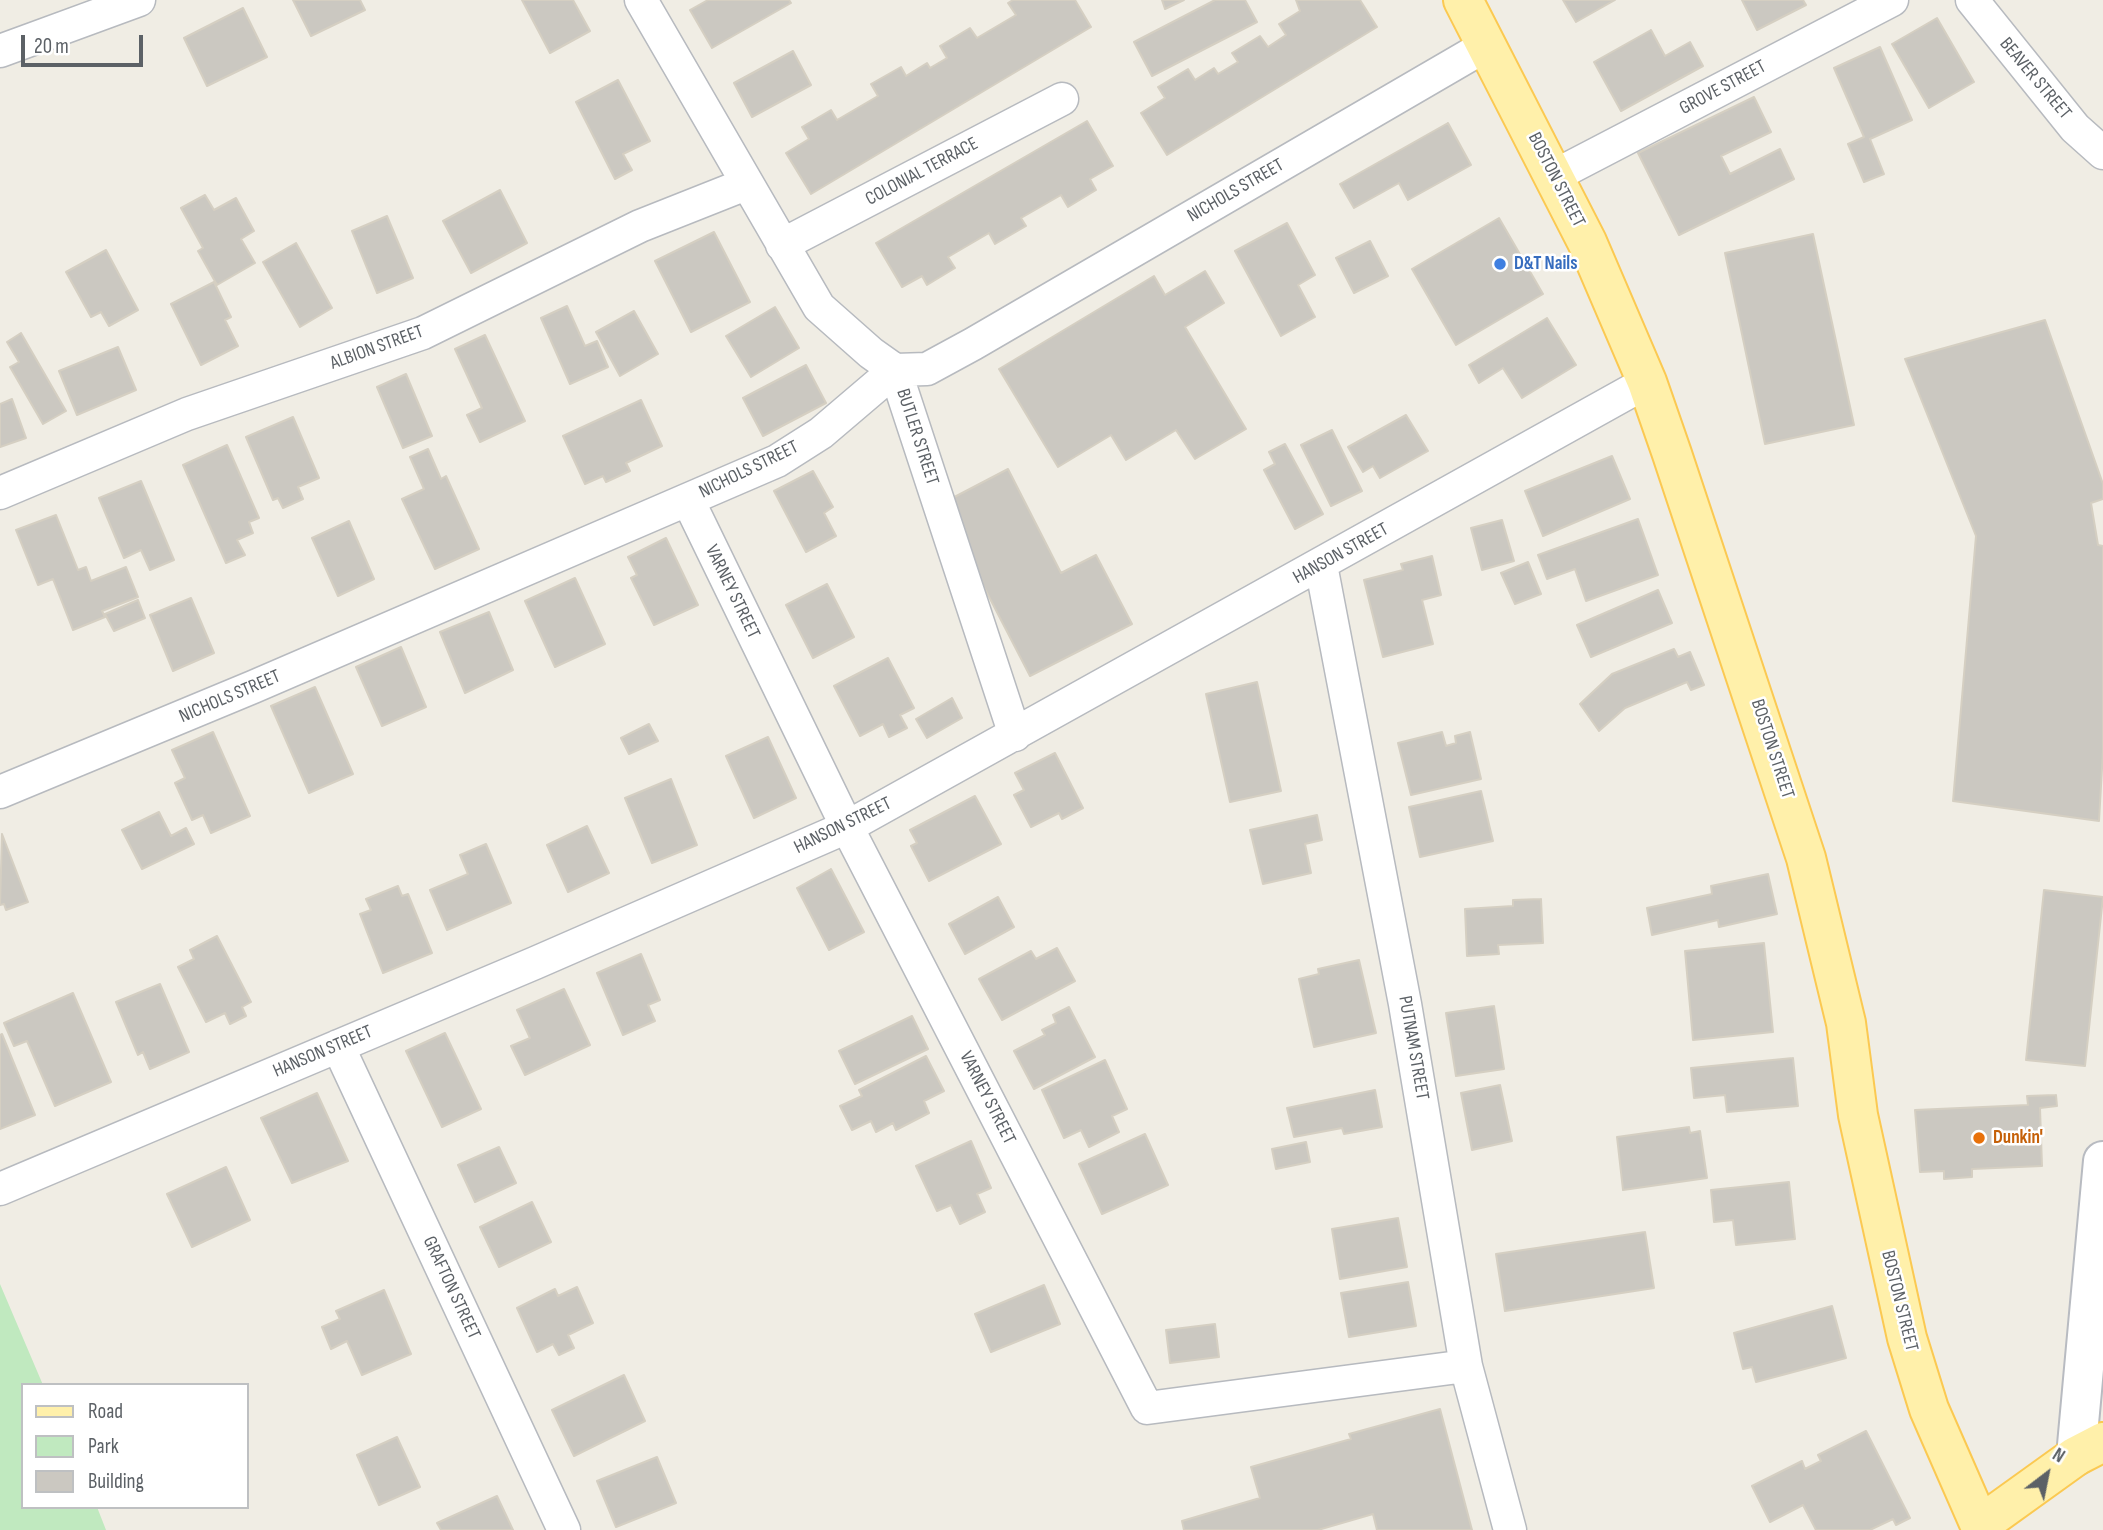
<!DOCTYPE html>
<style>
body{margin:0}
#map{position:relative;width:2103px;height:1530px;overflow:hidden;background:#f0ede4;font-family:"Sofia Sans Condensed",sans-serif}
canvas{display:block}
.legend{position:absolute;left:21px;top:1383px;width:228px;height:126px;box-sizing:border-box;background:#fff;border:2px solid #bec0c2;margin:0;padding:9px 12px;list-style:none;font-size:21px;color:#5c6166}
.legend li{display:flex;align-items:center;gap:14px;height:35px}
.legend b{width:35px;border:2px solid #bec0c2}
.north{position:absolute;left:2012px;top:1439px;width:70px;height:70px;-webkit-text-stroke:5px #fff;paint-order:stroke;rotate:32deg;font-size:19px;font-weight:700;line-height:28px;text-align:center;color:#5c6166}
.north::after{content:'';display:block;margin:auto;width:24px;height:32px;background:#5c6166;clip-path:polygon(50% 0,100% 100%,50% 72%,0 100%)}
.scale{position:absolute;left:21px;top:35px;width:122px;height:32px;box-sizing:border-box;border:4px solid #5c6166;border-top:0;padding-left:9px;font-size:21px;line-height:24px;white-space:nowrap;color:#5c6166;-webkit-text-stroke:5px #fff;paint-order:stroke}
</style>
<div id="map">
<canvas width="2103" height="1530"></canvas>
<ul class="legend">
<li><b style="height:9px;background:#fff0aa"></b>Road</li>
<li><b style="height:19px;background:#c0e9bf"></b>Park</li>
<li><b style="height:19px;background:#cbc8c1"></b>Building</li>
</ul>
<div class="north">N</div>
<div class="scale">20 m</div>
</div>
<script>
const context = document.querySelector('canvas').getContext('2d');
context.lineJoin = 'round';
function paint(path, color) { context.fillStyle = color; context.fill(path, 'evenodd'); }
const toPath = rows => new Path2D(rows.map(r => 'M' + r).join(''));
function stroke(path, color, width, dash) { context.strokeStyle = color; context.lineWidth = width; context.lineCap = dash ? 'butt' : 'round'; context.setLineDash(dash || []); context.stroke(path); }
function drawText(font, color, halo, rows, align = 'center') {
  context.font = font + ' "Sofia Sans Condensed",sans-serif'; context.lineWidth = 5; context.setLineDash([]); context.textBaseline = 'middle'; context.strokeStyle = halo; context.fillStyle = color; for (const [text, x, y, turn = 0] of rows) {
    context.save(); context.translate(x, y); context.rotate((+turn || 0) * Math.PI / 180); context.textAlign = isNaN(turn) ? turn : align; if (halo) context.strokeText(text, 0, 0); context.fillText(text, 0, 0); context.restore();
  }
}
paint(toPath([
 [0,1284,43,1385,23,1385,23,1507,97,1507,106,1530,0,1530]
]), '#c0e9bf');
const building = toPath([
 [293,0,360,0,365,10,311,36,293,0],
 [522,0,573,0,590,31,550,53,522,0],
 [708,0,789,0,791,3,712,48,690,10,708,0],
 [1013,0,1075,0,1091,27,811,194,786,153,809,139,802,127,831,110,837,120,878,96,871,84,901,67,906,76,927,63,930,68,947,58,940,46,970,28,977,38,1016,15,1008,3,1013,0],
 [1162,0,1184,0,1165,9,1162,0],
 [1215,0,1245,0,1257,22,1152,76,1134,42,1215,0],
 [1360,0,1377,27,1167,155,1141,113,1165,98,1158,87,1188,69,1195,80,1214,68,1218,74,1238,62,1232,53,1260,36,1268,47,1286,35,1279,24,1300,11,1296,0,1360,0],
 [1563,0,1615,0,1576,22,1563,0],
 [1742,0,1803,0,1806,5,1757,30,1742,0],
 [243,8,267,57,207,86,184,38,243,8],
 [1937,18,1974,82,1929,108,1892,44,1937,18],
 [1651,30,1665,56,1690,42,1703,66,1621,111,1594,62,1651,30],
 [1880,47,1912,120,1870,139,1884,174,1864,182,1848,144,1864,137,1834,68,1880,47],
 [793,51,811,85,752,117,734,83,793,51],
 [618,80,650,141,623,154,632,170,615,179,576,102,618,80],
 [1754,97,1771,132,1721,156,1730,174,1780,149,1794,179,1679,235,1638,153,1754,97],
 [1087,121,1113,166,1090,179,1096,190,1068,207,1061,195,1021,218,1026,226,995,244,989,233,948,257,955,268,927,285,922,276,902,287,876,243,1087,121],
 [1448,123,1471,165,1408,200,1399,183,1354,208,1340,184,1448,123],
 [500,190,527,243,471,273,443,221,500,190],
 [205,195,214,210,236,198,254,231,241,239,255,263,217,285,198,251,203,248,181,208,205,195],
 [387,216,413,278,377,293,352,231,387,216],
 [1499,218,1543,294,1456,345,1412,269,1499,218],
 [1287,223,1315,275,1298,285,1315,317,1281,336,1235,251,1287,223],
 [714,232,750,302,691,332,655,261,714,232],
 [1813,234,1854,425,1765,444,1725,253,1813,234],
 [1370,241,1388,276,1354,293,1336,258,1370,241],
 [296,243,332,308,300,327,263,262,296,243],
 [106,250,138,310,109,326,101,312,91,317,66,272,106,250],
 [1205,271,1224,303,1185,327,1246,429,1195,459,1176,430,1126,460,1111,435,1058,467,999,369,1154,276,1165,295,1205,271],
 [214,282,231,317,225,320,238,346,201,365,171,304,214,282],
 [567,306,585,346,597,341,608,367,570,384,541,318,567,306],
 [775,307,799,348,751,377,726,336,775,307],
 [634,311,658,354,620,376,596,332,634,311],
 [1547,318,1576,365,1522,398,1503,368,1479,383,1469,365,1547,318],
 [2045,320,2103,484,2103,499,2091,503,2098,545,2103,546,2103,751,2099,821,1953,801,1976,536,1905,359,2045,320],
 [21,333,66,411,43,424,10,367,19,362,7,342,21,333],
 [485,335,525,421,480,442,467,415,482,408,455,349,485,335],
 [118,347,136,390,77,415,59,371,118,347],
 [806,365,826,403,763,436,743,398,806,365],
 [406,374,432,436,403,448,377,387,406,374],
 [12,399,26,438,0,447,0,404,12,399],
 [641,400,662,446,626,463,630,471,606,482,603,476,585,484,563,436,641,400],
 [1406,415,1428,451,1380,478,1373,466,1363,472,1348,447,1406,415],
 [293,417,319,478,298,487,303,499,283,508,278,498,273,500,246,437,293,417],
 [1332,430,1362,491,1331,506,1301,445,1332,430],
 [1285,444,1323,514,1295,529,1264,470,1275,464,1269,452,1285,444],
 [227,445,259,518,249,522,253,533,237,540,245,555,226,563,183,465,227,445],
 [428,449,441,479,446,476,479,549,435,569,402,499,424,489,410,457,428,449],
 [1612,456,1630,499,1543,536,1525,491,1612,456],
 [1008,469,1061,573,1096,555,1132,624,1030,676,941,504,1008,469],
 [813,471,833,507,824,513,836,536,806,552,774,491,813,471],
 [141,481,174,560,150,570,141,550,124,558,99,498,141,481],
 [56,515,78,570,86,567,91,581,126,567,138,597,102,611,105,617,73,630,53,579,38,585,16,530,56,515],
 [1638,519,1658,575,1586,601,1575,569,1547,579,1538,555,1638,519],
 [1502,520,1514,561,1482,570,1471,528,1502,520],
 [349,521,374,579,338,596,312,538,349,521],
 [666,538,698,605,654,625,631,578,637,575,628,557,666,538],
 [1432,556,1441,595,1422,600,1433,644,1383,657,1364,580,1403,570,1401,564,1432,556],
 [1528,562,1541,594,1515,604,1501,573,1528,562],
 [575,578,605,644,555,667,525,601,575,578],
 [827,584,854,637,813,658,786,605,827,584],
 [1658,590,1672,623,1591,657,1577,625,1658,590],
 [191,598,214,653,173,671,150,615,191,598],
 [138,600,145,618,114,631,105,614,138,600],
 [489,612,513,670,465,693,440,632,489,612],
 [401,647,426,707,382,726,356,667,401,647],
 [1674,649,1678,657,1690,652,1704,685,1691,690,1687,682,1625,708,1599,731,1580,704,1612,674,1674,649],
 [888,658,914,708,900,715,907,728,889,737,883,724,860,736,834,686,888,658],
 [1257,682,1281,791,1230,802,1206,694,1257,682],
 [315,687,353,774,309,793,271,706,315,687],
 [952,698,962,718,927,738,916,719,952,698],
 [649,724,658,741,629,754,621,738,649,724],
 [213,732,250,816,211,833,203,815,192,820,175,783,185,778,172,750,213,732],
 [1442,732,1446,746,1456,743,1455,736,1470,732,1481,779,1411,795,1398,743,1442,732],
 [768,737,796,798,754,818,726,756,768,737],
 [1055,753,1083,808,1062,819,1059,813,1031,827,1014,795,1024,790,1015,773,1055,753],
 [671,779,697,845,652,863,625,798,671,779],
 [1481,791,1493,841,1420,857,1409,807,1481,791],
 [975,796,1001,844,929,881,911,846,917,843,910,830,975,796],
 [159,812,171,836,186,828,194,844,142,869,122,830,159,812],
 [1317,815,1322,840,1305,844,1311,873,1263,884,1250,830,1317,815],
 [587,826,609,873,568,892,547,845,587,826],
 [2,834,28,902,6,910,4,904,0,905,2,834],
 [486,844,511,903,447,930,430,890,468,874,460,855,486,844],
 [831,869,864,932,829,950,797,888,831,869],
 [1768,874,1777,914,1719,927,1718,920,1652,935,1647,908,1712,894,1711,886,1768,874],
 [398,886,402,896,408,894,432,953,383,973,360,914,371,910,366,899,398,886],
 [2044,890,2103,897,2085,1066,2026,1060,2044,890],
 [998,897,1014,927,965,954,949,924,998,897],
 [1541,899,1543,943,1498,945,1499,954,1467,956,1465,909,1513,906,1513,900,1541,899],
 [217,936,251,1002,242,1007,246,1016,230,1024,225,1013,206,1022,178,967,194,959,190,950,217,936],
 [1764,943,1773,1032,1693,1040,1685,951,1764,943],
 [1057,948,1075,981,1002,1020,979,979,1031,951,1036,959,1057,948],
 [641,954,660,1000,648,1005,655,1021,623,1035,597,973,641,954],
 [1359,960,1376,1033,1314,1047,1299,979,1319,974,1318,969,1359,960],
 [160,984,189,1052,150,1069,143,1052,138,1055,116,1002,160,984],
 [564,989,590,1045,525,1075,511,1046,530,1038,517,1010,564,989],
 [73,993,111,1082,55,1106,27,1041,14,1046,4,1023,73,993],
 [1494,1006,1504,1069,1456,1076,1446,1013,1494,1006],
 [1069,1007,1095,1057,1034,1089,1014,1051,1045,1035,1042,1030,1056,1023,1053,1015,1069,1007],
 [912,1016,928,1049,855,1084,839,1051,912,1016],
 [445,1033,481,1109,442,1127,406,1051,445,1033],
 [2,1034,35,1115,0,1129,0,1035,2,1034],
 [926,1056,944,1091,924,1101,929,1113,896,1130,893,1123,876,1132,871,1121,852,1130,840,1106,862,1096,859,1090,926,1056],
 [1793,1058,1798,1106,1727,1112,1725,1095,1694,1098,1691,1068,1793,1058],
 [1105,1060,1127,1109,1112,1116,1119,1132,1089,1147,1081,1130,1064,1138,1042,1090,1105,1060],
 [1500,1085,1512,1141,1472,1150,1461,1093,1500,1085],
 [1375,1090,1382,1127,1344,1134,1342,1128,1294,1137,1287,1108,1375,1090],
 [317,1093,348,1161,292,1183,261,1118,317,1093],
 [2056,1095,2057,1106,2040,1108,2042,1166,1972,1169,1972,1177,1944,1179,1944,1171,1920,1172,1915,1110,2028,1105,2027,1096,2056,1095],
 [1689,1127,1690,1133,1700,1131,1707,1178,1623,1190,1617,1137,1689,1127],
 [1145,1134,1168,1185,1102,1214,1079,1164,1145,1134],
 [971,1141,991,1188,977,1194,985,1212,960,1224,951,1205,937,1211,916,1166,971,1141],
 [1306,1142,1310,1162,1276,1169,1272,1149,1306,1142],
 [499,1147,516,1183,475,1202,458,1165,499,1147],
 [226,1167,250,1220,192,1247,167,1194,226,1167],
 [1789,1182,1795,1239,1736,1245,1733,1220,1714,1222,1711,1190,1789,1182],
 [532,1202,551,1242,499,1267,480,1227,532,1202],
 [1398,1218,1407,1267,1340,1279,1332,1229,1398,1218],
 [1645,1232,1654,1288,1505,1311,1496,1254,1645,1232],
 [1408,1282,1416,1326,1349,1337,1341,1293,1408,1282],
 [1044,1285,1060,1324,991,1352,975,1314,1044,1285],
 [577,1287,593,1323,568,1335,574,1348,559,1355,553,1344,537,1352,517,1308,555,1289,558,1296,577,1287],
 [384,1290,411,1354,362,1375,347,1341,331,1349,322,1327,340,1319,336,1311,384,1290],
 [1832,1306,1846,1358,1756,1382,1752,1367,1743,1369,1734,1333,1832,1306],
 [1215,1324,1219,1357,1170,1363,1166,1330,1215,1324],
 [624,1375,645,1421,574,1456,552,1410,624,1375],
 [1440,1409,1472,1530,1377,1530,1373,1514,1318,1530,1184,1530,1182,1521,1260,1498,1251,1467,1351,1439,1349,1434,1440,1409],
 [1866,1431,1910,1518,1896,1525,1893,1519,1870,1530,1816,1530,1803,1505,1770,1522,1752,1486,1802,1461,1805,1469,1821,1461,1818,1455,1866,1431],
 [397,1437,420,1487,379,1505,357,1455,397,1437],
 [657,1457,676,1503,616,1527,597,1481,657,1457],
 [497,1496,513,1530,441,1530,437,1523,497,1496]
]);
paint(building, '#cbc8c1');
stroke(building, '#d5cfc2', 2);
const street = toPath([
 [641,0,819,307,871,353,895,370,1015,735],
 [1972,0,2075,128,2103,153],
 [0,51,139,0],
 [1554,176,1892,0],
 [782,245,1062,99],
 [0,493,187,414,423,333,640,226,746,184],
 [688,500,847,827,1147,1408,1466,1366],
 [1321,565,1405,1004,1466,1366,1510,1530],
 [0,792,253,687,777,461,821,433,895,370,927,369,973,344,1487,45],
 [338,1046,564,1530],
 [0,1189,535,963,847,827,1647,382]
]);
const secondary = toPath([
 [2076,1456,2103,1161]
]);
const primary = toPath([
 [1463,0,1587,242,1647,382,1672,454,1806,858,1846,1023,1858,1115,1907,1338,1929,1409,1982,1530],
 [1980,1525,2076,1456,2103,1442]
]);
stroke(street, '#b7babf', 35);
stroke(secondary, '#b8bbc1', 42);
stroke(primary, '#fbc952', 42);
stroke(street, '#fff', 32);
stroke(secondary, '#fff', 38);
stroke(primary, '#fff0aa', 38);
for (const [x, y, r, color] of [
 [1500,264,7,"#3f7fe0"],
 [1979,1138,7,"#e8710a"]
]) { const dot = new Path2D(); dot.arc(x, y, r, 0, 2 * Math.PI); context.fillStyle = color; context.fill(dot); stroke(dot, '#fff', 2.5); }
drawText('19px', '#5c6166', '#fff', [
 ["BEAVER STREET",2035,79,50],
 ["GROVE STREET",1723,88,-28],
 ["COLONIAL TERRACE",922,172,-28],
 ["BOSTON STREET",1556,180,63],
 ["NICHOLS STREET",1236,191,-30],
 ["ALBION STREET",377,348,-20],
 ["BUTLER STREET",917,437,72],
 ["NICHOLS STREET",749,470,-26],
 ["HANSON STREET",1341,554,-29],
 ["VARNEY STREET",732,592,64],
 ["NICHOLS STREET",230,697,-23],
 ["BOSTON STREET",1772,749,72],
 ["HANSON STREET",843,826,-26],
 ["PUTNAM STREET",1413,1048,80],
 ["HANSON STREET",323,1052,-23],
 ["VARNEY STREET",987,1098,63],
 ["GRAFTON STREET",451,1288,65],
 ["BOSTON STREET",1899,1301,76]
]);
drawText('bold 19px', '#366cbe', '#fff', [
 ["D&T Nails",1514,264]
], 'left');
drawText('bold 19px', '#c56008', '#fff', [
 ["Dunkin'",1993,1138]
], 'left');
</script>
